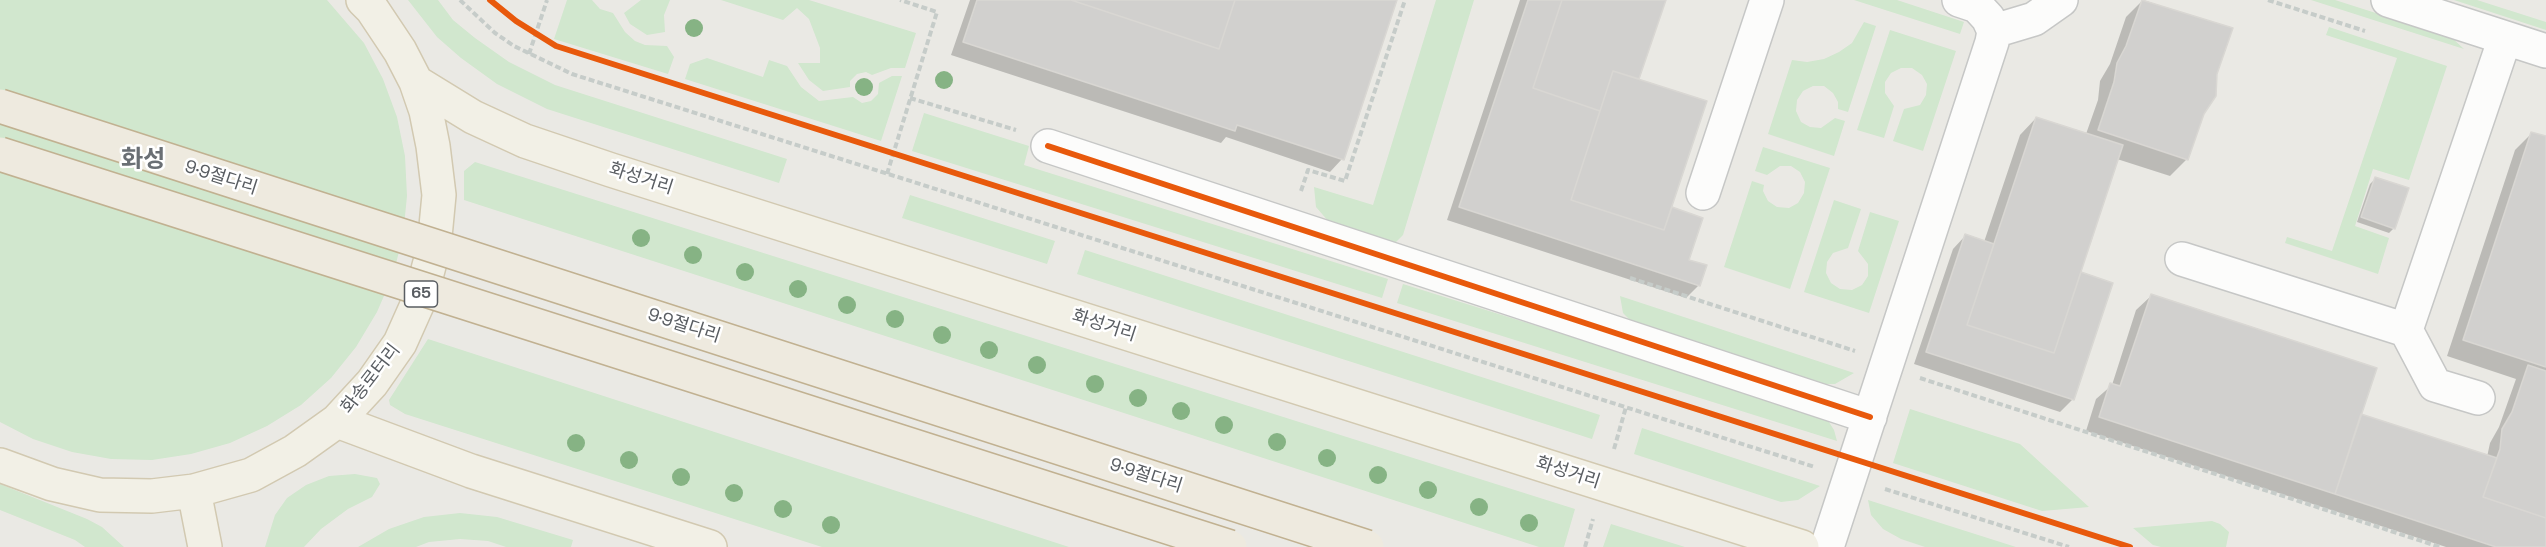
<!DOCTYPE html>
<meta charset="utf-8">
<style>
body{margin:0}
canvas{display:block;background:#eae9e4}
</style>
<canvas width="2546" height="547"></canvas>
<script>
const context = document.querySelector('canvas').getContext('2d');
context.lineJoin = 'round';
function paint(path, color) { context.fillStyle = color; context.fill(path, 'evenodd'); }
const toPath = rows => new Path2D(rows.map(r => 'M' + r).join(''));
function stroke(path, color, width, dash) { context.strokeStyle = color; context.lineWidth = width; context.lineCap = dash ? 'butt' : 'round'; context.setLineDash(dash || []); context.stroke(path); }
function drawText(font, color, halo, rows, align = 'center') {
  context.font = font + ' "Space Grotesk","Noto Sans KR",sans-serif'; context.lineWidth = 5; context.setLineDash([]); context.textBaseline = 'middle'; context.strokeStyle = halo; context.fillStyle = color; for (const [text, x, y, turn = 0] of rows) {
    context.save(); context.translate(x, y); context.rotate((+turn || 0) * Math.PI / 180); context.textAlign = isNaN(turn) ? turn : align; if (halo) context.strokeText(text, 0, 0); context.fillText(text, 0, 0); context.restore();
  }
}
paint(toPath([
 [0,0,327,0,364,43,383,79,397,117,405,156,407,196,403,236,393,275,377,312,356,347,331,378,301,405,267,426,230,443,191,454,152,460,111,459,72,452,33,439,0,422],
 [408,0,438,0,453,20,475,38,509,62,555,85,787,159,779,183,547,109,497,84,461,58,437,37],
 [567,0,592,0,600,9,613,13,625,32,635,41,645,45,667,46,674,57,668,74,554,39],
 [641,0,670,0,664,15,665,32,647,35,630,24,624,13],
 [721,0,809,0,916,33,905,68,891,68,872,75,866,72,857,74,850,81,850,87,823,91,809,80,798,63,820,63,820,48,809,19,797,8,783,20],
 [1436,0,1474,0,1403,235,1396,242,1391,242,1329,222,1316,207,1314,187,1373,205],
 [1854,0,1897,0,1964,22,1960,34],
 [2311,0,2335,0,2451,37,2464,49],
 [2454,0,2477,0,2546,22,2546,30],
 [1864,22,1876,26,1848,112,1838,109,1838,102,1833,93,1824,86,1813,86,1803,91,1797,100,1796,111,1801,122,1810,127,1821,128,1835,118,1845,121,1834,156,1768,134,1792,60,1807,62,1824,59,1839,52,1852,43],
 [2329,27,2447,66,2409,180,2373,169,2355,226,2389,238,2378,274,2285,243,2287,237,2332,251,2397,58,2326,35],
 [1890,30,1956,51,1923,151,1893,141,1904,109,1920,105,1926,95,1927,84,1922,75,1912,68,1901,68,1891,73,1885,82,1885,93,1894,106,1884,138,1857,130],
 [707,58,763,77,769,60,787,66,801,87,819,101,853,97,862,103,871,101,878,94,879,83,892,76,902,76,881,141,685,79,690,64],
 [924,113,1029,146,1024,165,1388,279,1382,298,912,151],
 [1763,147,1830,168,1790,289,1724,267,1752,181,1764,185,1763,191,1768,201,1777,207,1789,208,1798,203,1804,193,1805,182,1800,172,1791,166,1780,166,1767,175,1755,171],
 [475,162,1575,509,1564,547,1539,547,464,200,464,171],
 [910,195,1055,241,1047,264,902,218],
 [1834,200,1861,209,1848,248,1833,253,1827,262,1826,273,1831,283,1840,289,1852,290,1862,285,1868,276,1868,264,1858,251,1870,212,1899,221,1869,313,1804,292],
 [1085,250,1600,415,1592,439,1077,274],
 [1403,284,1818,414,1827,419,1834,430,1837,441,1397,303],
 [1620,296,1854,373,1835,384,1825,384,1630,320,1623,313],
 [428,339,1069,547,822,547,405,414,390,405,389,400],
 [1910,409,2020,444,2089,507,2042,511,1893,463],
 [1642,428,1820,486,1798,500,1781,502,1634,454],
 [355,474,377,478,380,484,372,497,348,509,321,529,304,547,265,547,275,515,287,498,306,485,329,476],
 [0,484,87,519,102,527,124,547,85,547,75,540,0,510],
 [1868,500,2016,547,1925,547,1901,539,1883,529,1871,515],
 [460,513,497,517,573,540,571,547,506,547,488,541,460,539,429,542,416,547,358,547,389,529,424,517],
 [2212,521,2220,524,2229,532,2226,547,2161,547,2153,545,2133,528],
 [1611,524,1685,547,1603,547]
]), '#d1e7ce');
paint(toPath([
 [970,0,1395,0,1342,159,1330,172,1226,137,1221,143,951,55],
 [1520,0,1664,0,1638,80,1668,213,1672,209,1687,261,1699,285,1686,298,1447,220],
 [2143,0,2231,29,2187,159,2170,176,2117,159,2079,273,2111,284,2073,399,2060,412,1914,364,1953,249,1965,236,1984,242,2020,135,2036,118,2086,134,2098,100,2100,81,2110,64,2126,17],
 [2532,133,2546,138,2546,547,2446,547,2086,431,2096,399,2112,385,2136,310,2151,296,2360,415,2487,457,2490,443,2499,427,2516,379,2447,356,2515,150],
 [2375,179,2394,228,2389,233,2357,222,2370,184]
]), '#0003');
const building = toPath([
 [977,0,1071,0,1219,49,1235,0,1397,0,1344,160,1237,125,1235,131,963,42,977,0],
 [1071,0,1235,0,1219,49,1071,0],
 [1528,0,1562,0,1533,88,1600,111,1571,200,1664,230,1672,207,1703,218,1689,260,1707,265,1700,286,1459,207,1528,0],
 [1562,0,1666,0,1639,79,1613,71,1600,111,1533,88,1562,0],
 [2142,0,2233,28,2217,74,2216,96,2204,114,2188,160,2098,130,2114,82,2117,63,2126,46,2142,0],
 [1613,71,1707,101,1664,230,1571,200,1613,71],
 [2036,117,2123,145,2054,353,1967,325,2036,117],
 [2531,132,2546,136,2546,367,2463,340,2531,132],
 [2375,177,2409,188,2395,229,2361,217,2375,177],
 [1965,234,1994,244,1967,325,2054,353,2081,272,2113,283,2074,400,1926,352,1965,234],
 [2151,294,2377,368,2335,494,2099,417,2110,383,2120,386,2151,294],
 [2528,365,2546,371,2546,518,2483,497,2500,449,2502,429,2512,412,2528,365],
 [2361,414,2497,458,2483,497,2546,518,2546,547,2496,547,2335,494,2361,414]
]);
paint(building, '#d1d0ce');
stroke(building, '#d9d7d3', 1.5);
const minor = toPath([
 [2388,0,2546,51],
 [1994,31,2034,19,2061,0],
 [1048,146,1870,417],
 [1703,193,1767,0],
 [2182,259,2406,330,2505,38],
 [2406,330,2435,385,2478,398],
 [1827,547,1992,42,1994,31,1988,18,1977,6,1959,0]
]);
const major = toPath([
 [416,82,473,117,525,141,611,170,1802,547],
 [337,421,471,471,710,547],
 [0,465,52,484,100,495,152,496,194,491,251,475,295,451,337,421,372,383,400,343,421,296,434,247,439,195,433,146,426,111,416,82,400,51,372,9,363,0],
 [194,491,205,547]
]);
stroke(minor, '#c6c7c6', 36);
stroke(major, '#d2c9b1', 36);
stroke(toPath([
 [460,0,495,33,514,46,572,74,1815,467],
 [2268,0,2365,31],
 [529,54,547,0],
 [910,98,1016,130],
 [887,174,937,12,900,0],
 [1301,191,1308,170,1345,181,1405,0],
 [1630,278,1855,351],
 [1920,378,2440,547],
 [1614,449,1626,407],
 [1885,489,2069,547],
 [1585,547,1593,519]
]), '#c6ccc9', 4, [6, 3]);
stroke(minor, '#fcfcfb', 33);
stroke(major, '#f2f0e6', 33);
const highwayBridge = toPath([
 [0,106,1367,547],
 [0,154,1230,547]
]);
stroke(highwayBridge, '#c1b191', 36, []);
stroke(highwayBridge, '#eeeadf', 33);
stroke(toPath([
 [490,0,516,21,556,46,2130,547],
 [1048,146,1870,417]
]), '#e8590c', 6);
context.fillStyle = '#86b384';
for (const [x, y] of [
 [694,28],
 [944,80],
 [864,87],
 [641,238],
 [693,255],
 [745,272],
 [798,289],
 [847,305],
 [895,319],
 [942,335],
 [989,350],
 [1037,365],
 [1095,384],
 [1138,398],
 [1181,411],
 [1224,425],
 [1277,442],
 [576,443],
 [1327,458],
 [629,460],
 [1378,475],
 [681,477],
 [1428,490],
 [734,493],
 [1479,507],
 [783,509],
 [1529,523],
 [831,525]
]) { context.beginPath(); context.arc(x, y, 9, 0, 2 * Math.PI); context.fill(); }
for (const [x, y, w] of [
 [421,294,33]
]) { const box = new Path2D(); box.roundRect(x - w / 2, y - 13, w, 26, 4.5); context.fillStyle = '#fff'; context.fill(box); stroke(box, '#595d62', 1.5); }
drawText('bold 16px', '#595d62', null, [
 ["65",421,294]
]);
drawText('18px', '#595d62', '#fff', [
 ["9·9절다리",221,178,18],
 ["화성거리",641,179,18],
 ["9·9절다리",684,326,18],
 ["화성거리",1104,326,18],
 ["화송로터리",371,379,-52],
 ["화성거리",1568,473,18],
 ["9·9절다리",1146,476,18]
]);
drawText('bold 24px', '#6a6f74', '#fff', [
 ["화성",143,160]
]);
</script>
